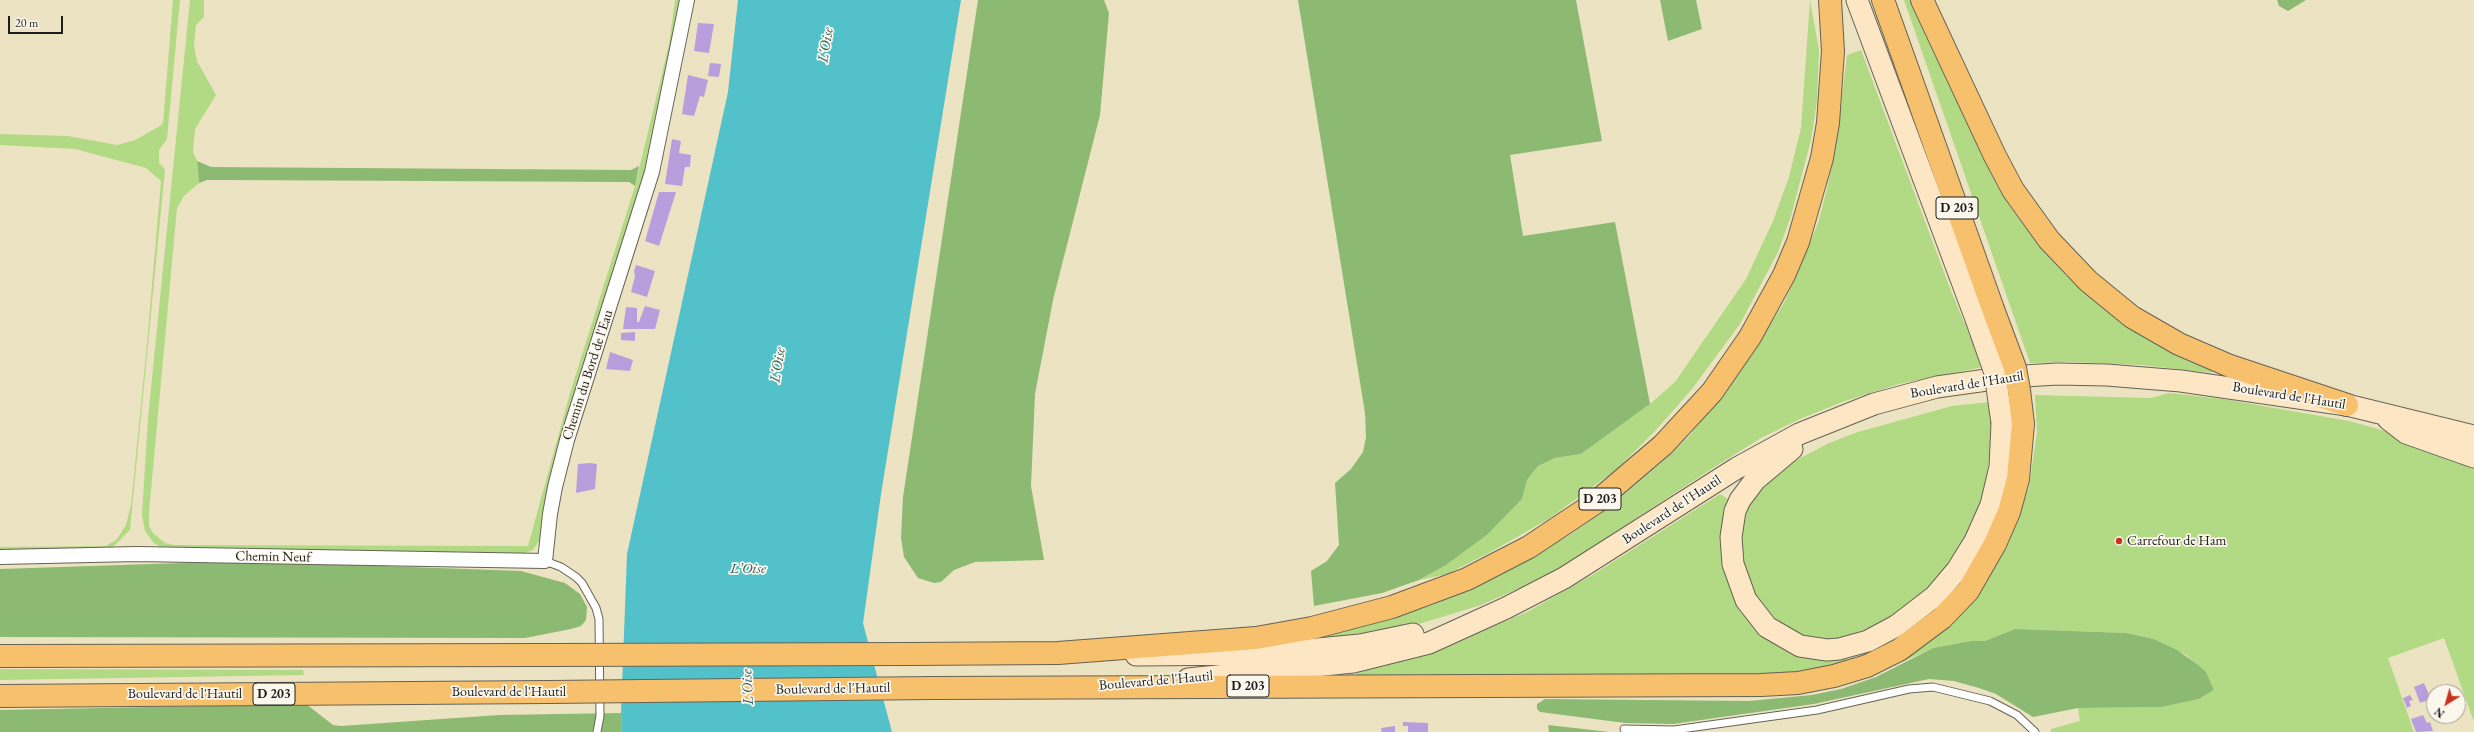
<!DOCTYPE html>
<meta charset="utf-8">
<style>
body{margin:0}
#map{position:relative;width:2474px;height:732px;overflow:hidden;background:#ece3c2;font-family:"EB Garamond",serif}
canvas{display:block}
.north{position:absolute;left:2426px;top:684px;width:40px;height:40px;box-sizing:border-box;background:#fbf7ec;border:1px solid #a29f99;border-radius:50%;rotate:217deg;font-size:11px;font-weight:700;line-height:16px;text-align:center;color:#1c1c1c}
.north::after{content:'';display:block;margin:auto;width:14px;height:18px;background:#c8321e;clip-path:polygon(50% 0,100% 100%,50% 72%,0 100%)}
.scale{position:absolute;left:8px;top:16px;width:55px;height:18px;box-sizing:border-box;border:2px solid #1c1c1c;border-top:0;padding-left:5px;font-size:12px;line-height:14px;white-space:nowrap;color:#1c1c1c;-webkit-text-stroke:3px #fbf7ec;paint-order:stroke}
</style>
<div id="map">
<canvas width="2474" height="732"></canvas>
<div class="north">N</div>
<div class="scale">20 m</div>
</div>
<script>
const context = document.querySelector('canvas').getContext('2d');
context.lineJoin = 'round';
function paint(path, color) { context.fillStyle = color; context.fill(path, 'evenodd'); }
const toPath = rows => new Path2D(rows.map(r => 'M' + r).join(''));
function stroke(path, color, width, dash) { context.strokeStyle = color; context.lineWidth = width; context.lineCap = dash ? 'butt' : 'round'; context.setLineDash(dash || []); context.stroke(path); }
function drawText(font, color, halo, rows, align = 'center') {
  context.font = font + ' "EB Garamond",serif'; context.lineWidth = 3.5; context.setLineDash([]); context.textBaseline = 'middle'; context.strokeStyle = halo; context.fillStyle = color; for (const [text, x, y, turn = 0] of rows) {
    context.save(); context.translate(x, y); context.rotate((+turn || 0) * Math.PI / 180); context.textAlign = isNaN(turn) ? turn : align; if (halo) context.strokeText(text, 0, 0); context.fillText(text, 0, 0); context.restore();
  }
}
paint(toPath([
 [173,0,180,0,167,139,159,150,159,163,165,169,130,530,113,547,104,549,0,553,0,547,106,546,117,539,126,525,131,505,146,354,161,181,146,168,75,149,0,145,0,134,68,136,117,145,135,140,160,126,163,123],
 [190,0,204,0,204,17,196,25,194,46,197,61,216,95,195,129,193,152,197,161,199,183,184,196,177,208,149,512,149,526,153,533,165,543,175,545,528,546,570,393,635,186,669,44,675,0,683,0,646,178,541,538,533,550,525,553,178,552,163,549,153,542,145,531,142,515,148,418],
 [1810,0,1819,50,1817,101,1811,140,1791,216,1778,252,1740,324,1692,389,1656,430,1617,469,1550,518,1489,553,1447,574,1419,580,1446,565,1487,535,1522,499,1527,480,1538,466,1555,458,1581,454,1650,404,1675,382,1746,279,1773,221,1789,177,1801,128],
 [1904,0,1910,0,1994,180,2010,207,2044,252,2068,278,2116,318,2213,367,2212,373,2142,365,2070,362,2030,363],
 [1861,50,1951,291,1983,367,1899,384,1845,401,1800,419,1761,438,1713,468,1571,561,1540,579,1481,605,1396,631,1280,648,1430,606,1498,576,1568,536,1606,510,1667,458,1690,435,1734,381,1784,303,1801,265,1818,223,1827,189,1836,147,1847,55],
 [2169,393,2223,399,2349,421,2389,432,2474,463,2474,722,2444,638,2388,658,2414,732,2051,732,2051,729,2080,721,2078,708,2162,707,2199,699,2214,690,2206,672,2186,655,2154,639,2126,633,2015,629,1985,641,1971,641,1933,648,1902,662,1935,638,1967,607,1984,585,2007,545,2029,487,2037,432,2035,395,2151,398],
 [1989,402,1991,428,1989,461,1984,491,1969,533,1955,556,1926,591,1884,623,1841,638,1821,639,1799,634,1775,620,1764,611,1755,598,1743,569,1741,538,1748,504,1776,471,1829,443,1858,432,1952,406],
 [1720,494,1729,500,1724,563,1726,576,1731,592,1747,619,1756,629,1844,658,1847,659,1847,662,1800,673,1771,674,1357,676,1356,668,1456,642,1527,612,1594,574],
 [0,669,303,670,304,675,0,680]
]), '#b2da84');
paint(toPath([
 [978,0,1104,0,1109,13,1100,115,1053,300,1035,394,1031,486,1044,560,975,562,954,570,941,582,934,583,918,578,904,557,901,538,903,497],
 [1298,0,1576,0,1602,141,1510,155,1523,236,1615,222,1650,404,1581,454,1555,458,1538,466,1527,480,1522,499,1487,535,1446,565,1419,580,1382,593,1314,606,1311,571,1327,561,1339,545,1335,483,1351,469,1363,452,1366,437,1365,413],
 [1660,0,1696,0,1702,29,1668,41],
 [2277,0,2306,0,2288,11,2279,6],
 [197,161,211,167,631,170,639,166,635,186,629,182,225,180,207,180,199,183],
 [244,561,521,571,565,583,580,594,587,607,586,620,581,626,571,629,525,638,0,637,0,569],
 [2015,629,2126,633,2154,639,2177,650,2197,664,2206,672,2214,690,2199,699,2162,707,2078,708,2033,717,1996,694,1979,688,1954,681,1929,679,1814,704,1673,724,1625,723,1540,712,1537,709,1537,704,1545,699,1749,701,1812,695,1841,689,1876,677,1933,648,1971,641,1985,641],
 [306,704,333,725,341,726,499,715,621,713,622,732,0,732,0,710],
 [1548,725,1610,732,1549,732]
]), '#8dba72');
paint(toPath([
 [738,0,961,0,881,494,863,623,892,732,622,732,621,713,627,554,728,92]
]), '#53c1c9');
paint(toPath([
 [698,23,714,24,709,53,694,51],
 [710,63,721,64,719,77,708,76],
 [688,75,708,80,704,97,700,96,694,116,682,114],
 [672,139,681,141,679,153,691,155,690,167,685,167,682,186,665,184],
 [659,192,676,192,659,246,645,241],
 [636,265,655,271,647,297,631,292,635,276,634,271],
 [645,306,660,310,655,329,623,329,626,307,637,308,637,322,639,322],
 [635,332,635,341,621,340,621,333],
 [610,352,633,360,630,371,606,369],
 [590,463,597,464,595,489,576,493,578,464],
 [2424,683,2431,699,2420,703,2414,687],
 [2410,695,2413,700,2409,701,2411,706,2407,708,2403,698],
 [2423,715,2427,723,2430,722,2433,731,2416,732,2411,719],
 [1403,722,1428,723,1428,732,1408,732,1408,726,1403,726],
 [1395,726,1395,732,1382,732,1381,728]
]), '#b99ede');
const lane = toPath([
 [545,561,561,567,576,577,582,583,596,608,599,619,600,716,597,732],
 [1624,729,1674,730,1817,710,1909,689,1933,687,1990,701,2017,715,2035,732]
]);
const street = toPath([
 [0,557,137,554,545,561,550,514,555,487,567,440,652,172,687,0]
]);
const secondary = toPath([
 [1857,0,1976,319],
 [2388,419,2406,433,2474,457],
 [1792,449,1755,480,1740,500,1735,511,1731,537,1733,564,1746,600,1767,627,1800,646,1827,650,1839,649,1868,641,1896,626,1935,596,1957,570,1975,541,1991,505,2000,467,2002,423],
 [1136,655,1265,654,1360,645,1413,634],
 [1188,679,1353,662,1429,643,1506,608,1564,578,1737,468,1799,434,1874,404,1937,387,2008,377,2057,374,2107,375,2181,381,2347,405,2474,436]
]);
const primary = toPath([
 [1883,0,1993,309],
 [1922,0,1995,156,2013,190,2049,240,2088,281,2132,317,2179,344,2230,366,2347,405],
 [908,654,1058,653,1256,638,1312,628,1392,607,1467,579,1529,547,1595,503,1663,445,1712,392,1750,337,1784,275,1798,242,1822,158,1828,123,1833,51,1830,0],
 [0,656,548,655],
 [933,688,1761,685,1798,683,1834,676,1867,666,1899,650,1942,618,1968,591,1995,544,2009,512,2018,479,2023,424],
 [0,696,549,692]
]);
stroke(lane, '#656256', 9);
stroke(street, '#656256', 16);
stroke(secondary, '#656256', 23);
stroke(primary, '#656256', 24);
stroke(lane, '#fff', 7);
stroke(street, '#fff', 14);
stroke(secondary, '#fce6c4', 21);
stroke(primary, '#f7c06c', 22);
const secondaryBridge = toPath([
 [1976,319,1995,373,2002,423]
]);
const primaryBridge = toPath([
 [1993,309,2015,368,2019,390,2023,424],
 [548,655,908,654],
 [549,692,933,688]
]);
stroke(secondaryBridge, '#656256', 23, []);
stroke(primaryBridge, '#656256', 24, []);
stroke(secondaryBridge, '#fce6c4', 21);
stroke(primaryBridge, '#f7c06c', 22);
for (const [x, y, r, color] of [
 [2119,541,4,"#c8321e"]
]) { const dot = new Path2D(); dot.arc(x, y, r, 0, 2 * Math.PI); context.fillStyle = color; context.fill(dot); stroke(dot, '#fbf7ec', 1.5); }
for (const [x, y, w] of [
 [1957,208,42],
 [1600,499,42],
 [1248,686,42],
 [274,694,42]
]) { const box = new Path2D(); box.roundRect(x - w / 2, y - 11, w, 22, 3); context.fillStyle = '#fbf7ec'; context.fill(box); stroke(box, '#1c1c1c', 1); }
drawText('bold 13px', '#1c1c1c', null, [
 ["D 203",1957,208],
 ["D 203",1600,499],
 ["D 203",1248,686],
 ["D 203",274,694]
]);
drawText('14px', '#1c1c1c', '#fbf7ec', [
 ["Chemin du Bord de l'Eau",588,375,-72],
 ["Boulevard de l'Hautil",1967,385,-9],
 ["Boulevard de l'Hautil",2289,396,9],
 ["Boulevard de l'Hautil",1672,510,-33],
 ["Chemin Neuf",273,557,1],
 ["Boulevard de l'Hautil",1156,681,-5],
 ["Boulevard de l'Hautil",833,689,-1],
 ["Boulevard de l'Hautil",509,692],
 ["Boulevard de l'Hautil",185,694]
]);
drawText('14px', '#1c1c1c', '#fbf7ec', [
 ["Carrefour de Ham",2127,541]
], 'left');
drawText('italic 15px', '#325e61', '#fbf7ec', [
 ["L'Oise",826,45,-81],
 ["L'Oise",778,365,-81],
 ["L’Oise",748,569],
 ["L'Oise",748,687,-93]
]);
</script>
